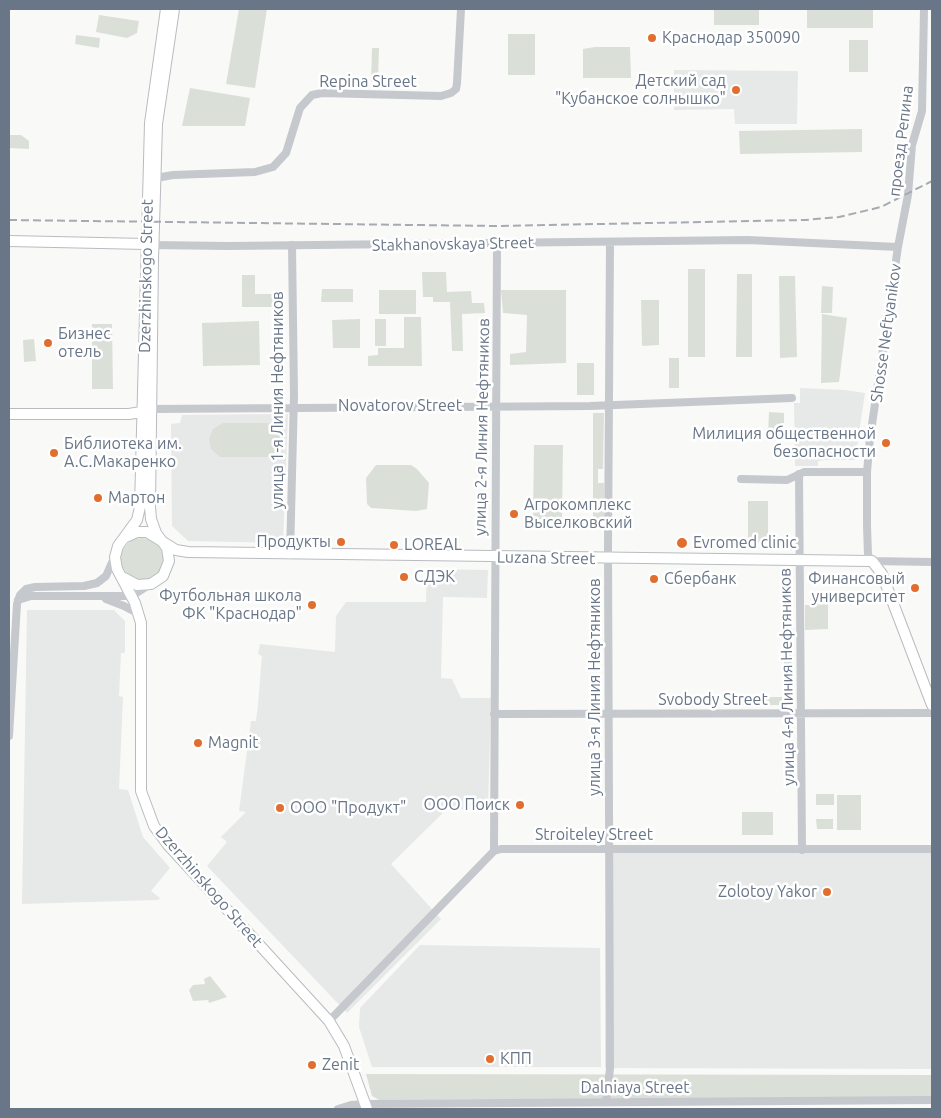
<!DOCTYPE html>
<meta charset="utf-8">
<style>
body{margin:0}
#map{position:relative;width:941px;height:1118px;overflow:hidden;background:#f9f9f7;font-family:Ubuntu,sans-serif}
canvas{display:block}
.frame{position:absolute;inset:0;border:10px solid #697687;pointer-events:none}
</style>
<div id="map">
<canvas width="941" height="1118"></canvas>
<div class="frame"></div>
</div>
<script>
const context = document.querySelector('canvas').getContext('2d');
context.lineJoin = 'round';
function paint(path, color) { context.fillStyle = color; context.fill(path, 'evenodd'); }
const toPath = rows => new Path2D(rows.map(r => 'M' + r).join(''));
function stroke(path, color, width, dash) { context.strokeStyle = color; context.lineWidth = width; context.lineCap = dash ? 'butt' : 'round'; context.setLineDash(dash || []); context.stroke(path); }
function drawText(font, color, halo, rows, align = 'center') {
  context.font = font + ' Ubuntu,sans-serif'; context.lineWidth = 5; context.setLineDash([]); context.textBaseline = 'middle'; context.strokeStyle = halo; context.fillStyle = color; for (const [text, x, y, turn = 0] of rows) {
    context.save(); context.translate(x, y); context.rotate((+turn || 0) * Math.PI / 180); context.textAlign = isNaN(turn) ? turn : align; if (halo) context.strokeText(text, 0, 0); context.fillText(text, 0, 0); context.restore();
  }
}
paint(toPath([
 [931,9,932,9,931,106],
 [674,70,798,71,797,124,735,124,734,109,674,110],
 [800,388,845,390,865,393,855,460,825,460,818,461,818,466,795,466,794,403,800,403],
 [288,414,283,543,188,541,172,526,171,424,180,423,182,415],
 [427,569,488,570,487,598,443,597,441,678,452,679,461,698,491,698,488,810,447,809,391,864,441,919,347,1013,207,866,227,842,221,837,246,812,239,811,251,721,256,721,258,704,262,656,258,654,260,644,335,652,336,616,346,602,426,602],
 [27,610,114,610,125,621,125,653,121,653,119,696,123,697,119,789,128,790,143,837,170,868,151,891,160,898,158,900,22,904],
 [606,846,932,847,932,1069,605,1068],
 [420,945,600,948,601,1067,372,1067,359,1027,360,1008]
]), '#e7e8e8');
paint(toPath([
 [239,9,267,9,255,88,226,84],
 [714,9,759,9,759,25,714,25],
 [807,9,873,9,873,28,807,28],
 [99,15,139,21,137,33,127,38,96,32],
 [508,34,535,34,535,75,508,75],
 [76,35,100,38,99,48,75,44],
 [849,40,868,40,868,72,849,72],
 [595,47,630,47,631,78,583,78,583,49],
 [372,48,379,48,378,82,371,82],
 [190,88,250,98,245,126,182,126],
 [862,129,862,152,740,154,739,131],
 [9,135,21,135,29,141,29,149,9,148],
 [688,269,705,269,705,357,688,357],
 [422,272,446,272,447,292,471,291,472,303,484,303,485,313,462,314,463,351,452,351,450,302,433,302,433,297,423,297],
 [737,274,752,274,752,357,736,357],
 [242,275,255,275,255,294,281,294,281,307,242,307],
 [779,276,795,276,797,357,780,358],
 [822,286,833,287,832,313,821,313],
 [322,289,353,289,353,302,321,302],
 [379,290,416,290,416,314,379,314],
 [501,290,566,290,566,363,510,365,510,354,526,352,527,315,503,313],
 [641,300,659,300,659,345,642,346],
 [822,314,847,318,839,382,821,383],
 [404,317,421,317,422,366,368,366,368,356,378,355,378,348,404,348],
 [360,319,360,348,333,348,332,320],
 [375,319,386,319,386,346,375,346],
 [259,321,260,365,203,366,202,323],
 [92,324,112,324,113,389,92,389],
 [34,339,36,361,24,362,23,340],
 [669,358,679,358,679,388,669,388],
 [577,363,594,363,594,395,577,395],
 [769,412,784,413,784,432,768,433],
 [593,413,604,413,603,469,598,469,598,483,604,483,604,521,593,521],
 [223,423,270,423,280,433,280,446,275,453,268,457,220,457,211,449,209,439,213,429],
 [534,445,563,445,562,520,533,519],
 [376,465,411,465,417,469,429,483,427,509,416,511,371,508,367,504,366,478],
 [748,501,768,501,768,543,748,543],
 '121 559a21 21 0 1 1 42 0a21 21 0 1 1-42 0Z',
 [784,604,792,604,791,705,739,705,739,697,784,697],
 [828,604,828,629,805,630,805,605],
 [816,794,834,794,834,805,816,805],
 [837,795,861,795,861,830,837,830],
 [742,812,773,812,773,835,742,835],
 [816,819,833,819,833,829,817,829],
 [210,976,227,997,209,1003,208,1000,193,1001,189,990,193,985,205,984,204,979],
 [366,1074,932,1075,932,1097,379,1100,372,1096]
]), '#dae0d8');
const major = toPath([
 [166,9,150,123,140,507,137,520,118,546,115,557,117,569,135,603,141,623,141,791,154,826,168,845,329,1021,344,1046,367,1109],
 [9,241,146,244],
 [9,414,129,414,147,411],
 [126,537,137,532,147,532,176,550,188,552,872,561,882,574,932,705],
 [124,578,137,585,151,584,163,576,169,561,167,548,156,533,151,519,150,507,153,259,157,124,174,9]
]);
stroke(major, '#b8bcc0', 12);
stroke(toPath([
 [924,9,922,111,912,145,908,195,898,247,870,438,867,472,867,526,868,555,872,561,932,562],
 [156,178,173,175,255,172,273,167,286,153,300,108,312,95,322,93,441,96,451,93,456,89,457,83,461,9],
 [150,245,229,246,748,240,898,247],
 [151,409,590,406,792,398],
 [799,474,802,850],
 [741,479,787,480,804,472,867,472],
 [290,555,294,395,292,245],
 [106,599,124,606,139,614],
 [18,600,31,596,132,596,149,585],
 [494,714,932,713],
 [9,736,17,604,20,595,26,589,35,587,84,586,97,583,106,576,114,558],
 [494,851,497,243],
 [329,1021,494,851,501,849,932,849],
 [606,1102,610,1069,608,550,610,242],
 [338,1109,351,1105,365,1104,932,1100]
]), '#c5c8cc', 8);
stroke(major, '#fff', 10);
stroke(toPath([
 [9,220,496,226,805,220,839,217,881,207,932,181]
]), '#a6abb1', 2, [8, 4]);
for (const [x, y, r, color] of [
 [652,38,5,"#e16e2f"],
 [736,90,5,"#e16e2f"],
 [48,343,5,"#e16e2f"],
 [886,443,5,"#e16e2f"],
 [54,453,5,"#e16e2f"],
 [98,498,5,"#e16e2f"],
 [514,514,5,"#e16e2f"],
 [341,542,5,"#e16e2f"],
 [682,543,6,"#e16e2f"],
 [394,545,5,"#e16e2f"],
 [404,577,5,"#e16e2f"],
 [654,579,5,"#e16e2f"],
 [915,588,5,"#e16e2f"],
 [312,605,5,"#e16e2f"],
 [198,743,5,"#e16e2f"],
 [520,805,5,"#e16e2f"],
 [280,808,5,"#e16e2f"],
 [827,892,5,"#e16e2f"],
 [490,1059,5,"#e16e2f"],
 [312,1065,5,"#e16e2f"]
]) { const dot = new Path2D(); dot.arc(x, y, r, 0, 2 * Math.PI); context.fillStyle = color; context.fill(dot); stroke(dot, '#fff', 2); }
drawText('16px', '#697687', '#fff', [
 ["Краснодар 350090",662,38],
 ["Детский сад",726,81,"right"],
 ["\"Кубанское солнышко\"",726,99,"right"],
 ["Бизнес",58,334],
 ["отель",58,352],
 ["Милиция общественной",876,434,"right"],
 ["безопасности",876,452,"right"],
 ["Библиотека им.",64,444],
 ["А.С.Макаренко",64,462],
 ["Мартон",108,498],
 ["Агрокомплекс",524,505],
 ["Выселковский",524,523],
 ["Продукты",331,542,"right"],
 ["Evromed clinic",693,543],
 ["LOREAL",404,545],
 ["СДЭК",414,577],
 ["Сбербанк",664,579],
 ["Финансовый",905,579,"right"],
 ["университет",905,597,"right"],
 ["Футбольная школа",302,596,"right"],
 ["ФК \"Краснодар\"",302,614,"right"],
 ["Magnit",208,743],
 ["ООО Поиск",510,805,"right"],
 ["ООО \"Продукт\"",290,808],
 ["Zolotoy Yakor",817,892,"right"],
 ["КПП",500,1059],
 ["Zenit",322,1065]
], 'left');
drawText('16px', '#697687', '#fff', [
 ["Repina Street",368,82],
 ["проезд Репина",901,141,-83],
 ["Stakhanovskaya Street",453,244,-1],
 ["Dzerzhinskogo Street",146,276,-89],
 ["Shosse Neftyanikov",886,333,-82],
 ["улица 1-я Линия Нефтяников",278,400,-90],
 ["Novatorov Street",400,406],
 ["улица 2-я Линия Нефтяников",482,427,-89],
 ["Luzana Street",546,558,1],
 ["улица 4-я Линия Нефтяников",787,677,-91],
 ["улица 3-я Линия Нефтяников",595,687,-90],
 ["Svobody Street",713,700],
 ["Stroiteley Street",594,835],
 ["Dzerzhinskogo Street",209,887,49],
 ["Dalniaya Street",635,1088]
]);
</script>
